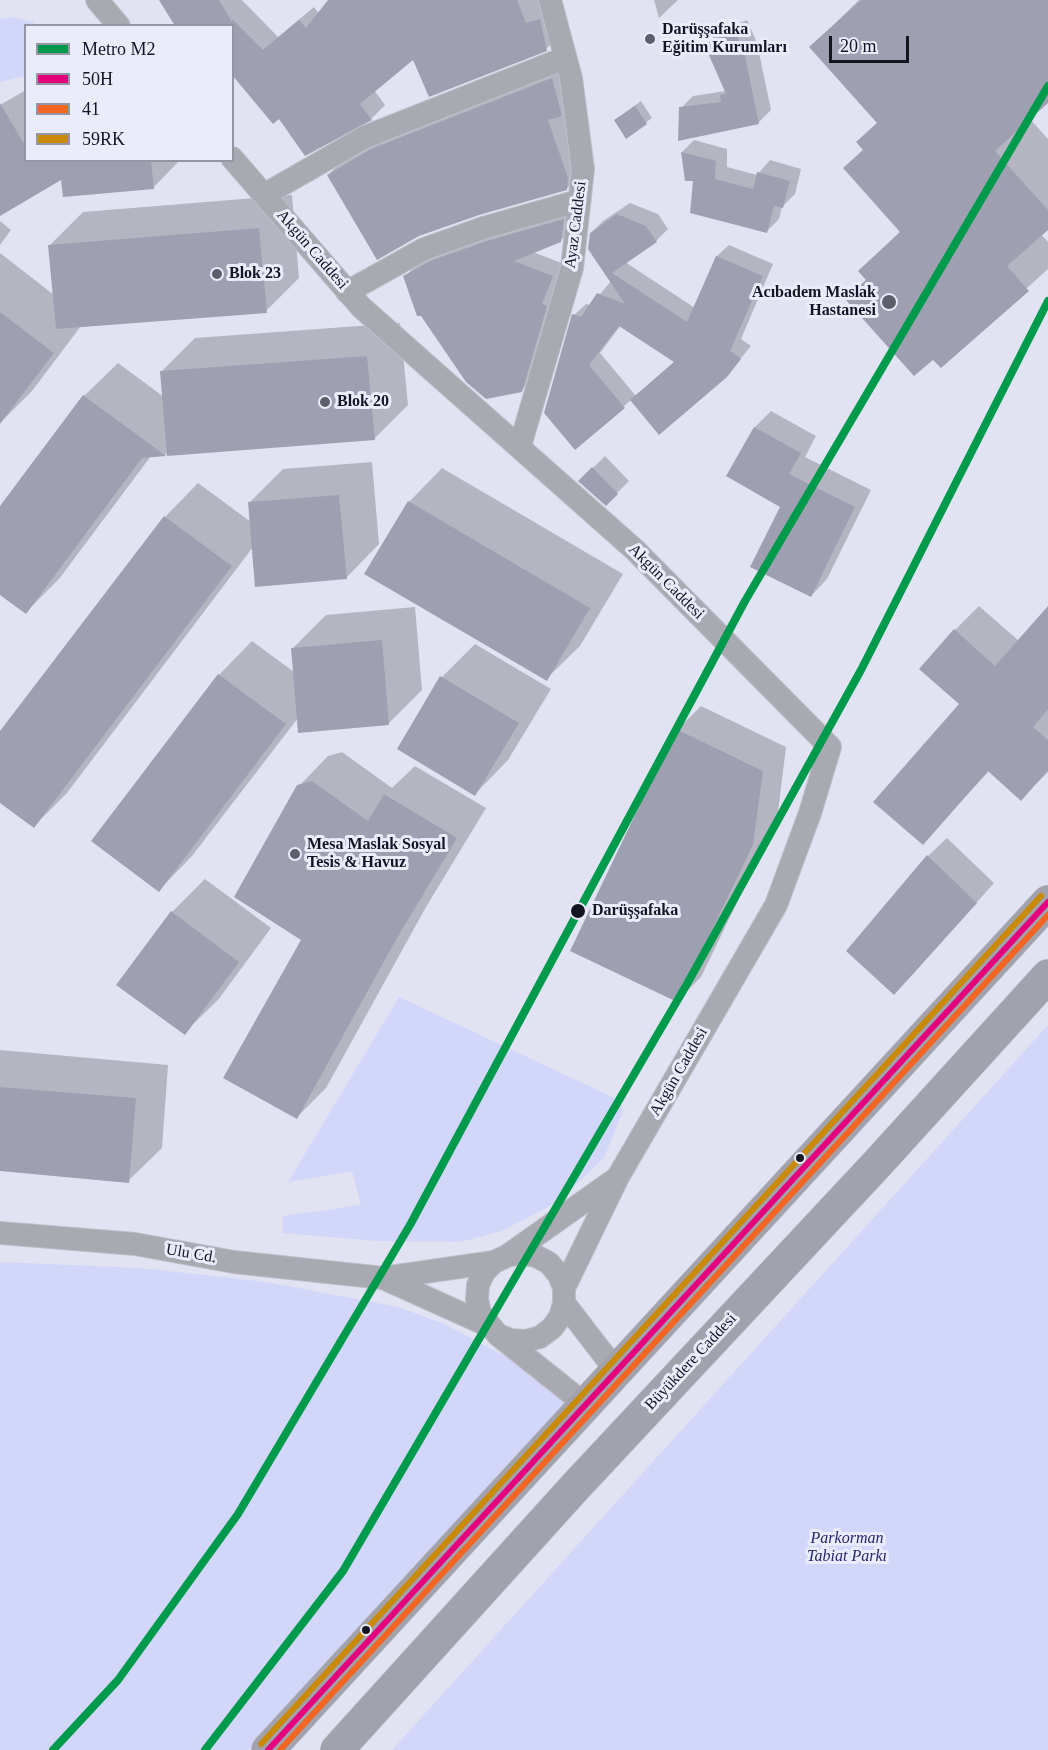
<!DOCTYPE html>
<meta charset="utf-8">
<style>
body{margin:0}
#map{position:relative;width:1048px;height:1750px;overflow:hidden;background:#e1e3f2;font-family:"Times New Roman",serif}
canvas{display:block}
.legend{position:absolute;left:24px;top:24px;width:210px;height:138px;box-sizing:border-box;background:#eaecfc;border:2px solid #9496a4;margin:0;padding:8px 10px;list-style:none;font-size:18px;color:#14161f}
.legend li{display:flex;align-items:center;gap:12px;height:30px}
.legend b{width:30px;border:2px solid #9496a4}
.scale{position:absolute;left:829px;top:36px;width:80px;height:27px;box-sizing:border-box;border:3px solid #14161f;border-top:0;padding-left:8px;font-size:18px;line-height:21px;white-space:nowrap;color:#14161f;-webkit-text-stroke:4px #eaecfc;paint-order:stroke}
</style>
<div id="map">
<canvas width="1048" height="1750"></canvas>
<ul class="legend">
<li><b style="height:8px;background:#009a4c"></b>Metro M2</li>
<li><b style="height:8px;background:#e5007d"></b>50H</li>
<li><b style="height:8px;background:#f26522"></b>41</li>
<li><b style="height:8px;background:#ca8906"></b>59RK</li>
</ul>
<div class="scale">20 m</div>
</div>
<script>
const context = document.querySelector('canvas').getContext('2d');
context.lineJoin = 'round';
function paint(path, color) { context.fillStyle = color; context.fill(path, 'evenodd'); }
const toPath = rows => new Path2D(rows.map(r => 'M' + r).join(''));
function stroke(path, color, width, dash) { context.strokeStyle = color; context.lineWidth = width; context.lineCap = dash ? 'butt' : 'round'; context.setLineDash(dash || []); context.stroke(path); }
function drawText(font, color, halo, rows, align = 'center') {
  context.font = font + ' "Times New Roman",serif'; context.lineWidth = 6; context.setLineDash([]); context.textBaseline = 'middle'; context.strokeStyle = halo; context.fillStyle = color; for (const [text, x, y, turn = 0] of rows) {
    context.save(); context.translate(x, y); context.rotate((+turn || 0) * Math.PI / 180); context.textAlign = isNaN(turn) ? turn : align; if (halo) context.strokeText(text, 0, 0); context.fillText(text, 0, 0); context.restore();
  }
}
paint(toPath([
 [11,17,33,22,35,25,26,26,25,76,0,82,0,19],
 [399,997,621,1101,623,1111,604,1158,557,1202,502,1231,460,1242,378,1241,282,1233,283,1216,361,1205,352,1171,288,1182],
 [1048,1025,1048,1750,392,1750],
 [0,1262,140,1268,267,1282,398,1307,442,1323,509,1358,571,1403,248,1750,0,1750]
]), '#d2d7f9');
paint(toPath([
 [161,0,242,0,278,37,314,7,319,14,330,0,552,0,561,35,546,49,414,58,374,90,385,105,371,119,306,154,232,26],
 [654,0,678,0,659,18],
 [859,0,1048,0,1048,101,1029,118,1048,139,1048,228,1041,234,1048,242,1048,269,941,366,933,357,847,299,867,279,860,271,901,231,845,168,864,149,858,142,878,122,811,47],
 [747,20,757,43,771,110,759,122,680,139,681,108,693,96,726,91,706,45,718,32],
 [566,64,581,174,566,189,328,175,343,160,387,135],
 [26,90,26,160,180,160,153,188,62,173,0,214,0,105],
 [641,101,652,118,626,137,615,120],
 [694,140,727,149,727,167,757,175,770,160,801,169,795,194,782,207,779,219,766,232,694,180,686,180,682,152],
 [292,195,299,278,266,311,81,326,32,391,0,423,0,253,54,295,50,245,83,212],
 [630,203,658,214,668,229,656,241,625,262,695,308,717,256,729,245,773,264,741,339,751,346,726,376,631,400,575,448,574,315,586,304,591,305,611,281,591,233,603,221],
 [621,325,675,361,636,396,600,353],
 [575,208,573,229,560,241,533,252,564,264,533,378,521,391,405,277,417,264,443,250],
 [0,221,11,230,0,245],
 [400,323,408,405,374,439,168,452,165,455,151,456,59,579,26,612,0,593,0,509,84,396,118,363,164,397,161,372,195,338],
 [771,411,816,436,805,457,871,490,827,579,811,596,782,506,728,476,755,427],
 [605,456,629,481,606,504,580,481],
 [372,462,379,544,346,578,253,547,67,793,34,826,0,801,0,735,165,517,198,483,251,522,249,503,283,469],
 [442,468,623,574,580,646,546,679,409,502],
 [979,606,1019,641,1048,608,1048,772,1021,799,989,771,923,843,961,704,955,630],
 [415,607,422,690,388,724,298,718,192,856,159,890,93,841,219,675,252,641,294,672,292,649,326,615],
 [475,644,551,689,508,760,475,794,442,677],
 [701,706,786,747,777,820,701,977,677,1001,677,730],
 [342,752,392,788,415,766,486,808,426,907,326,1088,297,1117,303,940,299,786,328,756],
 [947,838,994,883,912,975,928,856],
 [205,879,271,928,218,1000,184,1033,172,912],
 [0,1050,168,1065,162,1148,128,1181,0,1170]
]), '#0003');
paint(toPath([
 [159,0,219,0,232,22,232,19,263,50,299,20,306,28,328,0,517,0,526,23,540,19,547,51,429,97,413,60,360,104,372,120,305,156,279,119,273,124,232,75,232,26,175,26],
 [861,0,1048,0,1048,103,995,151,1048,210,1048,230,1007,266,1029,291,941,368,933,360,914,376,845,299,866,280,858,271,900,232,843,168,863,150,856,142,877,123,809,47],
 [735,31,745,56,759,124,678,141,679,107,721,102,720,95,726,94,704,44],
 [552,78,562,116,548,120,568,178,567,190,479,215,419,236,377,260,327,175,371,149],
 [0,103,26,147,26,160,151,160,154,189,63,197,61,180,0,216],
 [635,106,647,124,626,139,614,120],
 [681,152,716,161,715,179,753,189,757,172,790,181,783,208,774,206,767,233,690,213,693,181,685,181],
 [617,214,646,226,657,242,612,273,687,322,716,256,763,276,730,351,741,359,727,377,659,435,630,400,674,362,619,326,589,365,625,408,575,450,544,413,572,314,581,317,597,293,625,304,588,249,590,233],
 [564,219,561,242,514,261,553,276,542,304,547,306,522,392,486,399,466,382,421,316,417,316,403,276,430,261,487,241],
 [259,228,267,313,56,329,48,245],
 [0,312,54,353,0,424],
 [367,356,375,440,167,456,160,371],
 [83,395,166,456,142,458,26,614,0,595,0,506],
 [754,427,801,453,789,474,855,507,811,597,750,567,780,507,726,476],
 [592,467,618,494,606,506,578,481],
 [339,495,347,579,255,587,248,502],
 [408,501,590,608,547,681,364,574],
 [164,516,232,566,34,828,0,803,0,731],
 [1048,606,1048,709,1033,727,1048,740,1048,770,1021,801,988,771,923,845,873,802,959,704,919,669,954,629,995,666],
 [382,640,389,725,298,733,291,648],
 [218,674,286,724,159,892,91,841],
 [440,676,519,723,475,796,397,749],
 [676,729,763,771,753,845,677,1002,570,951],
 [312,781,368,821,384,794,457,838,397,938,297,1119,223,1078,301,940,234,897,297,785],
 [927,855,977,903,894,995,846,951],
 [171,911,239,962,185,1035,116,985],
 [0,1087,136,1098,129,1183,0,1171]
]), '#9ea0b2');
const street = toPath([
 [97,0,119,26],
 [232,158,361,307,635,550,830,747,810,813,776,905,618,1177,564,1288],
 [264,195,365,137,565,58],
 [347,292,424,249,483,228,578,201],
 [520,446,572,268,583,169,571,78,550,0],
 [0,1233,135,1244,234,1262,383,1278,494,1262],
 [507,1256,617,1178],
 [383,1278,487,1325],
 [564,1303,617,1372],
 [498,1335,511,1340,526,1341,540,1337,552,1328,560,1317,564,1303,564,1288,559,1275,549,1263,536,1256,521,1253,507,1256,494,1262,484,1272,478,1285,477,1299,480,1313,498,1335,586,1405]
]);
const primary = toPath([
 [268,1750,1048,902],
 [337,1750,576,1486,877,1164,1048,976]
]);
stroke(street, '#bebfca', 24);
stroke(primary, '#bebfca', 34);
stroke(street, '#a8a9b1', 22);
stroke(primary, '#a1a2ab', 33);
stroke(toPath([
 [268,1750,1048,902]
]), '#e5007d', 6);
stroke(toPath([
 [280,1750,1048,915]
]), '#f26522', 6);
stroke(toPath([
 [261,1744,1041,896]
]), '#ca8906', 6);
stroke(toPath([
 [53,1750,118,1680,238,1514,410,1225,745,601,1048,86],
 [205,1750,343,1571,687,984,861,670,1048,301]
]), '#009a4c', 8);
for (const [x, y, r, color] of [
 [650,39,6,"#5c5e69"],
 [217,274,6,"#5c5e69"],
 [889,302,8,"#5c5e69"],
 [325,402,6,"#5c5e69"],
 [295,854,6,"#5c5e69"],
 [578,911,8,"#14161f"],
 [800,1158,5,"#14161f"],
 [366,1630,5,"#14161f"]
]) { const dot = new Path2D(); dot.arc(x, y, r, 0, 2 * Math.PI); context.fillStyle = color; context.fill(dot); stroke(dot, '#eaecfc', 2); }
drawText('bold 16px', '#14161f', '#eaecfc', [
 ["Darüşşafaka",662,30],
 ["Eğitim Kurumları",662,48],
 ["Blok 23",229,274],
 ["Acıbadem Maslak",876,293,"right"],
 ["Hastanesi",876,311,"right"],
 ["Blok 20",337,402],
 ["Mesa Maslak Sosyal",307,845],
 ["Tesis & Havuz",307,863]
], 'left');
drawText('16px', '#14161f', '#eaecfc', [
 ["Ayaz Caddesi",576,225,-83],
 ["Akgün Caddesi",312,250,49],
 ["Akgün Caddesi",666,582,45],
 ["Akgün Caddesi",679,1072,-60],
 ["Ulu Cd.",191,1254,10],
 ["Büyükdere Caddesi",691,1362,-47]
]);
drawText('bold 16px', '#14161f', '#eaecfc', [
 ["Darüşşafaka",592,911]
], 'left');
drawText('italic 16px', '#27266a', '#eaecfc', [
 ["Parkorman",847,1539],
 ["Tabiat Parkı",847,1557]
]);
</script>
